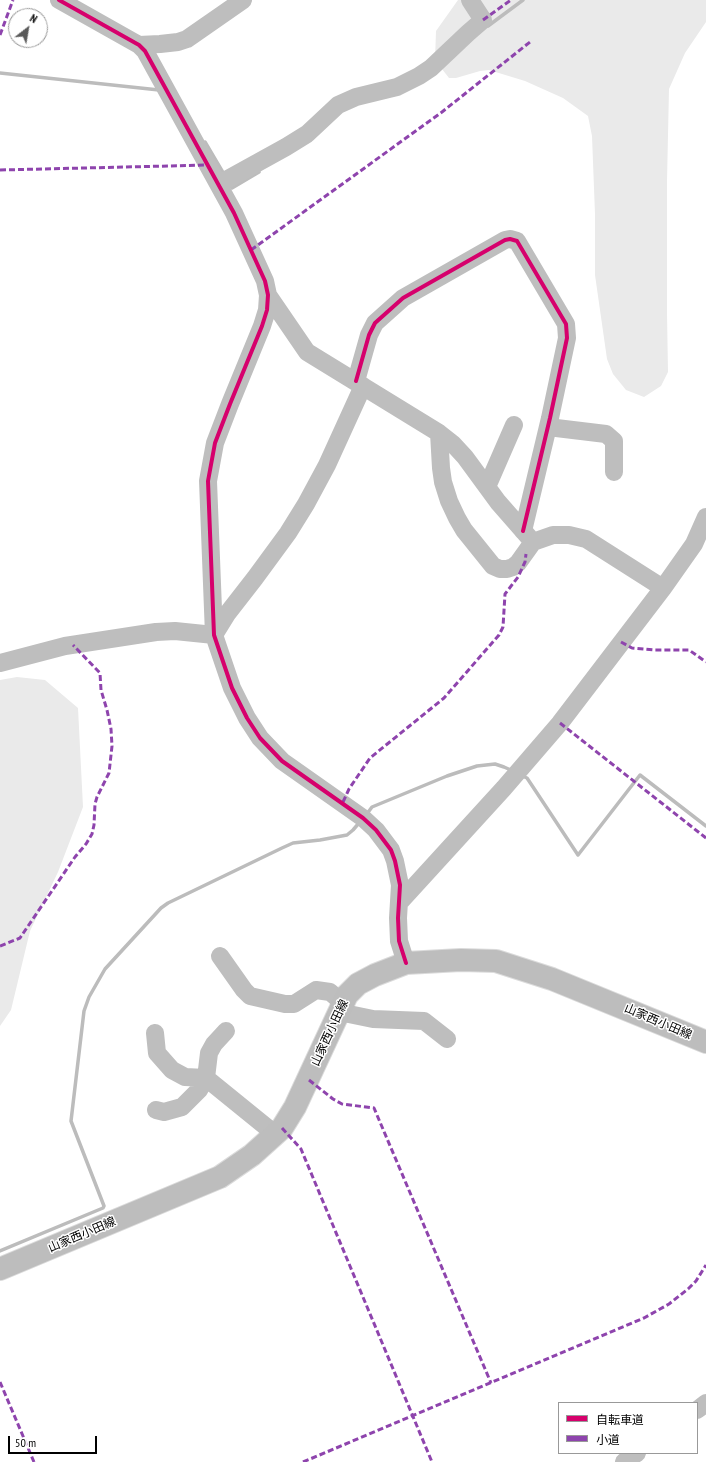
<!DOCTYPE html>
<meta charset="utf-8">
<style>
body{margin:0}
#map{position:relative;width:706px;height:1462px;overflow:hidden;background:#fff;font-family:"PT Sans Narrow","Noto Sans JP",sans-serif}
canvas{display:block}
.legend{position:absolute;left:558px;top:1402px;width:140px;height:52px;box-sizing:border-box;background:#fff;border:1px solid #999;margin:0;padding:5px 7px;list-style:none;font-size:12px;color:#000}
.legend li{display:flex;align-items:center;gap:8px;height:20px}
.legend b{width:20px;border:1px solid #999}
.north{position:absolute;left:8px;top:8px;width:40px;height:40px;box-sizing:border-box;background:#fff;border:1px solid #999;border-radius:50%;rotate:31deg;font-size:11px;font-weight:700;line-height:16px;text-align:center;color:#000}
.north::after{content:'';display:block;margin:auto;width:14px;height:18px;background:#595959;clip-path:polygon(50% 0,100% 100%,50% 72%,0 100%)}
.scale{position:absolute;left:8px;top:1436px;width:89px;height:18px;box-sizing:border-box;border:2px solid #000;border-top:0;padding-left:5px;font-size:12px;line-height:14px;white-space:nowrap;color:#000;-webkit-text-stroke:3px #fff;paint-order:stroke}
</style>
<div id="map">
<canvas width="706" height="1462"></canvas>
<ul class="legend">
<li><b style="height:5px;background:#d6006c"></b>自転車道</li>
<li><b style="height:5px;background:#8e44ad"></b>小道</li>
</ul>
<div class="north">N</div>
<div class="scale">50 m</div>
</div>
<script>
const context = document.querySelector('canvas').getContext('2d');
context.lineJoin = 'round';
function paint(path, color) { context.fillStyle = color; context.fill(path, 'evenodd'); }
const toPath = rows => new Path2D(rows.map(r => 'M' + r).join(''));
function stroke(path, color, width, dash) { context.strokeStyle = color; context.lineWidth = width; context.lineCap = dash ? 'butt' : 'round'; context.setLineDash(dash || []); context.stroke(path); }
function drawText(font, color, halo, rows, align = 'center') {
  context.font = font + ' "PT Sans Narrow","Noto Sans JP",sans-serif'; context.lineWidth = 3; context.setLineDash([]); context.textBaseline = 'middle'; context.strokeStyle = halo; context.fillStyle = color; for (const [text, x, y, turn = 0] of rows) {
    context.save(); context.translate(x, y); context.rotate((+turn || 0) * Math.PI / 180); context.textAlign = isNaN(turn) ? turn : align; if (halo) context.strokeText(text, 0, 0); context.fillText(text, 0, 0); context.restore();
  }
}
paint(toPath([
 [458,0,706,0,706,22,685,53,669,89,667,181,667,314,668,372,661,386,644,397,626,390,613,374,607,359,595,275,595,214,592,136,588,116,563,98,525,81,489,70,480,71,456,78,449,78,435,60,436,31],
 [17,677,45,680,78,708,83,807,58,872,30,931,11,1010,0,1026,0,680]
]), '#eaeaea');
stroke(toPath([
 [488,26,523,0],
 [0,73,159,90],
 [205,142,225,176],
 [230,185,232,188,259,172],
 [522,776,527,778,533,787,578,855,640,775,706,826],
 [366,815,372,807,447,776,477,766,495,764,504,767,513,771],
 [0,1251,103,1208,104,1206,71,1121,84,1011,89,997,105,969,161,908,168,903,282,848,293,843,320,840,347,835,353,830,359,823]
]), '#bcbcbc', 3.5);
const major = toPath([
 [0,1269,220,1177,252,1155,282,1128,295,1107,347,995,358,984,375,975,406,963,461,960,496,961,552,979,706,1042]
]);
stroke(major, '#dbdbdb', 24);
stroke(toPath([
 [59,0,139,45,145,51,234,213,265,281,268,295,267,310,262,326,230,404,215,443,208,481,214,635,232,688,247,718,260,738,282,761,363,818,376,830,391,850,395,861,400,885,398,918,399,941,406,963],
 [139,45,160,44,178,42,187,39,243,0],
 [219,184,286,147,307,134,338,105,356,97,397,87,419,76,431,68,468,33,483,20,470,0],
 [268,295,307,352,439,433,453,444,465,457,498,502,533,542,553,535,569,535,586,539,663,588],
 [356,381,369,335,375,323,403,298,505,240,510,239,517,241,566,324,567,338,550,418,523,531],
 [548,427,606,434,614,441,614,472],
 [439,433,441,468,443,482,449,501,457,518,464,530,493,566,500,569,507,569,513,567,518,563,533,542],
 [487,487,514,425],
 [0,663,65,646,156,632,175,631,214,635,227,614,255,578,288,533,306,504,327,465,363,386],
 [399,903,504,788,560,723,663,588,694,544,706,517],
 [220,956,244,990,250,996,285,1004,294,1004,316,990,330,992,343,1003],
 [339,1012,373,1019,424,1021,447,1039],
 [226,1031,214,1044,209,1053,206,1078,275,1134],
 [155,1033,157,1053,172,1070,185,1077,206,1078,199,1090,182,1107,164,1112,156,1110],
 [697,1410,706,1403],
 [624,1462,637,1453]
]), '#bebebe', 18);
stroke(major, '#bdbdbd', 22);
stroke(toPath([
 [483,20,511,0],
 [0,35,13,0],
 [0,170,209,165],
 [251,250,442,112,530,42],
 [621,642,632,648,654,650,689,650,706,662],
 [560,723,706,838],
 [343,802,349,789,370,758,444,698,499,635,503,627,505,594,518,577,525,562,526,554],
 [0,946,20,938,24,932,75,857,86,844,92,834,94,825,95,804,97,797,109,773,112,746,111,729,107,710,101,690,100,673,73,645],
 [309,1080,333,1099,342,1104,374,1108,491,1383],
 [282,1128,301,1149,432,1462],
 [0,1382,34,1462],
 [303,1462,644,1318,669,1304,688,1289,696,1281,706,1265]
]), '#8e44ad', 3, [6, 3]);
stroke(toPath([
 [59,0,139,45,145,51,234,213,265,281,268,295,267,310,262,326,230,404,215,443,208,481,214,635,232,688,247,718,260,738,282,761,363,818,376,830,391,850,395,861,400,885,398,918,399,941,406,963],
 [356,381,369,335,375,323,403,298,505,240,510,239,517,241,566,324,567,338,550,418,523,531]
]), '#d6006c', 4);
drawText('12px', '#000', '#fff', [
 ["山家西小田線",658,1022,23],
 ["山家西小田線",330,1033,-65],
 ["山家西小田線",82,1235,-23]
]);
</script>
